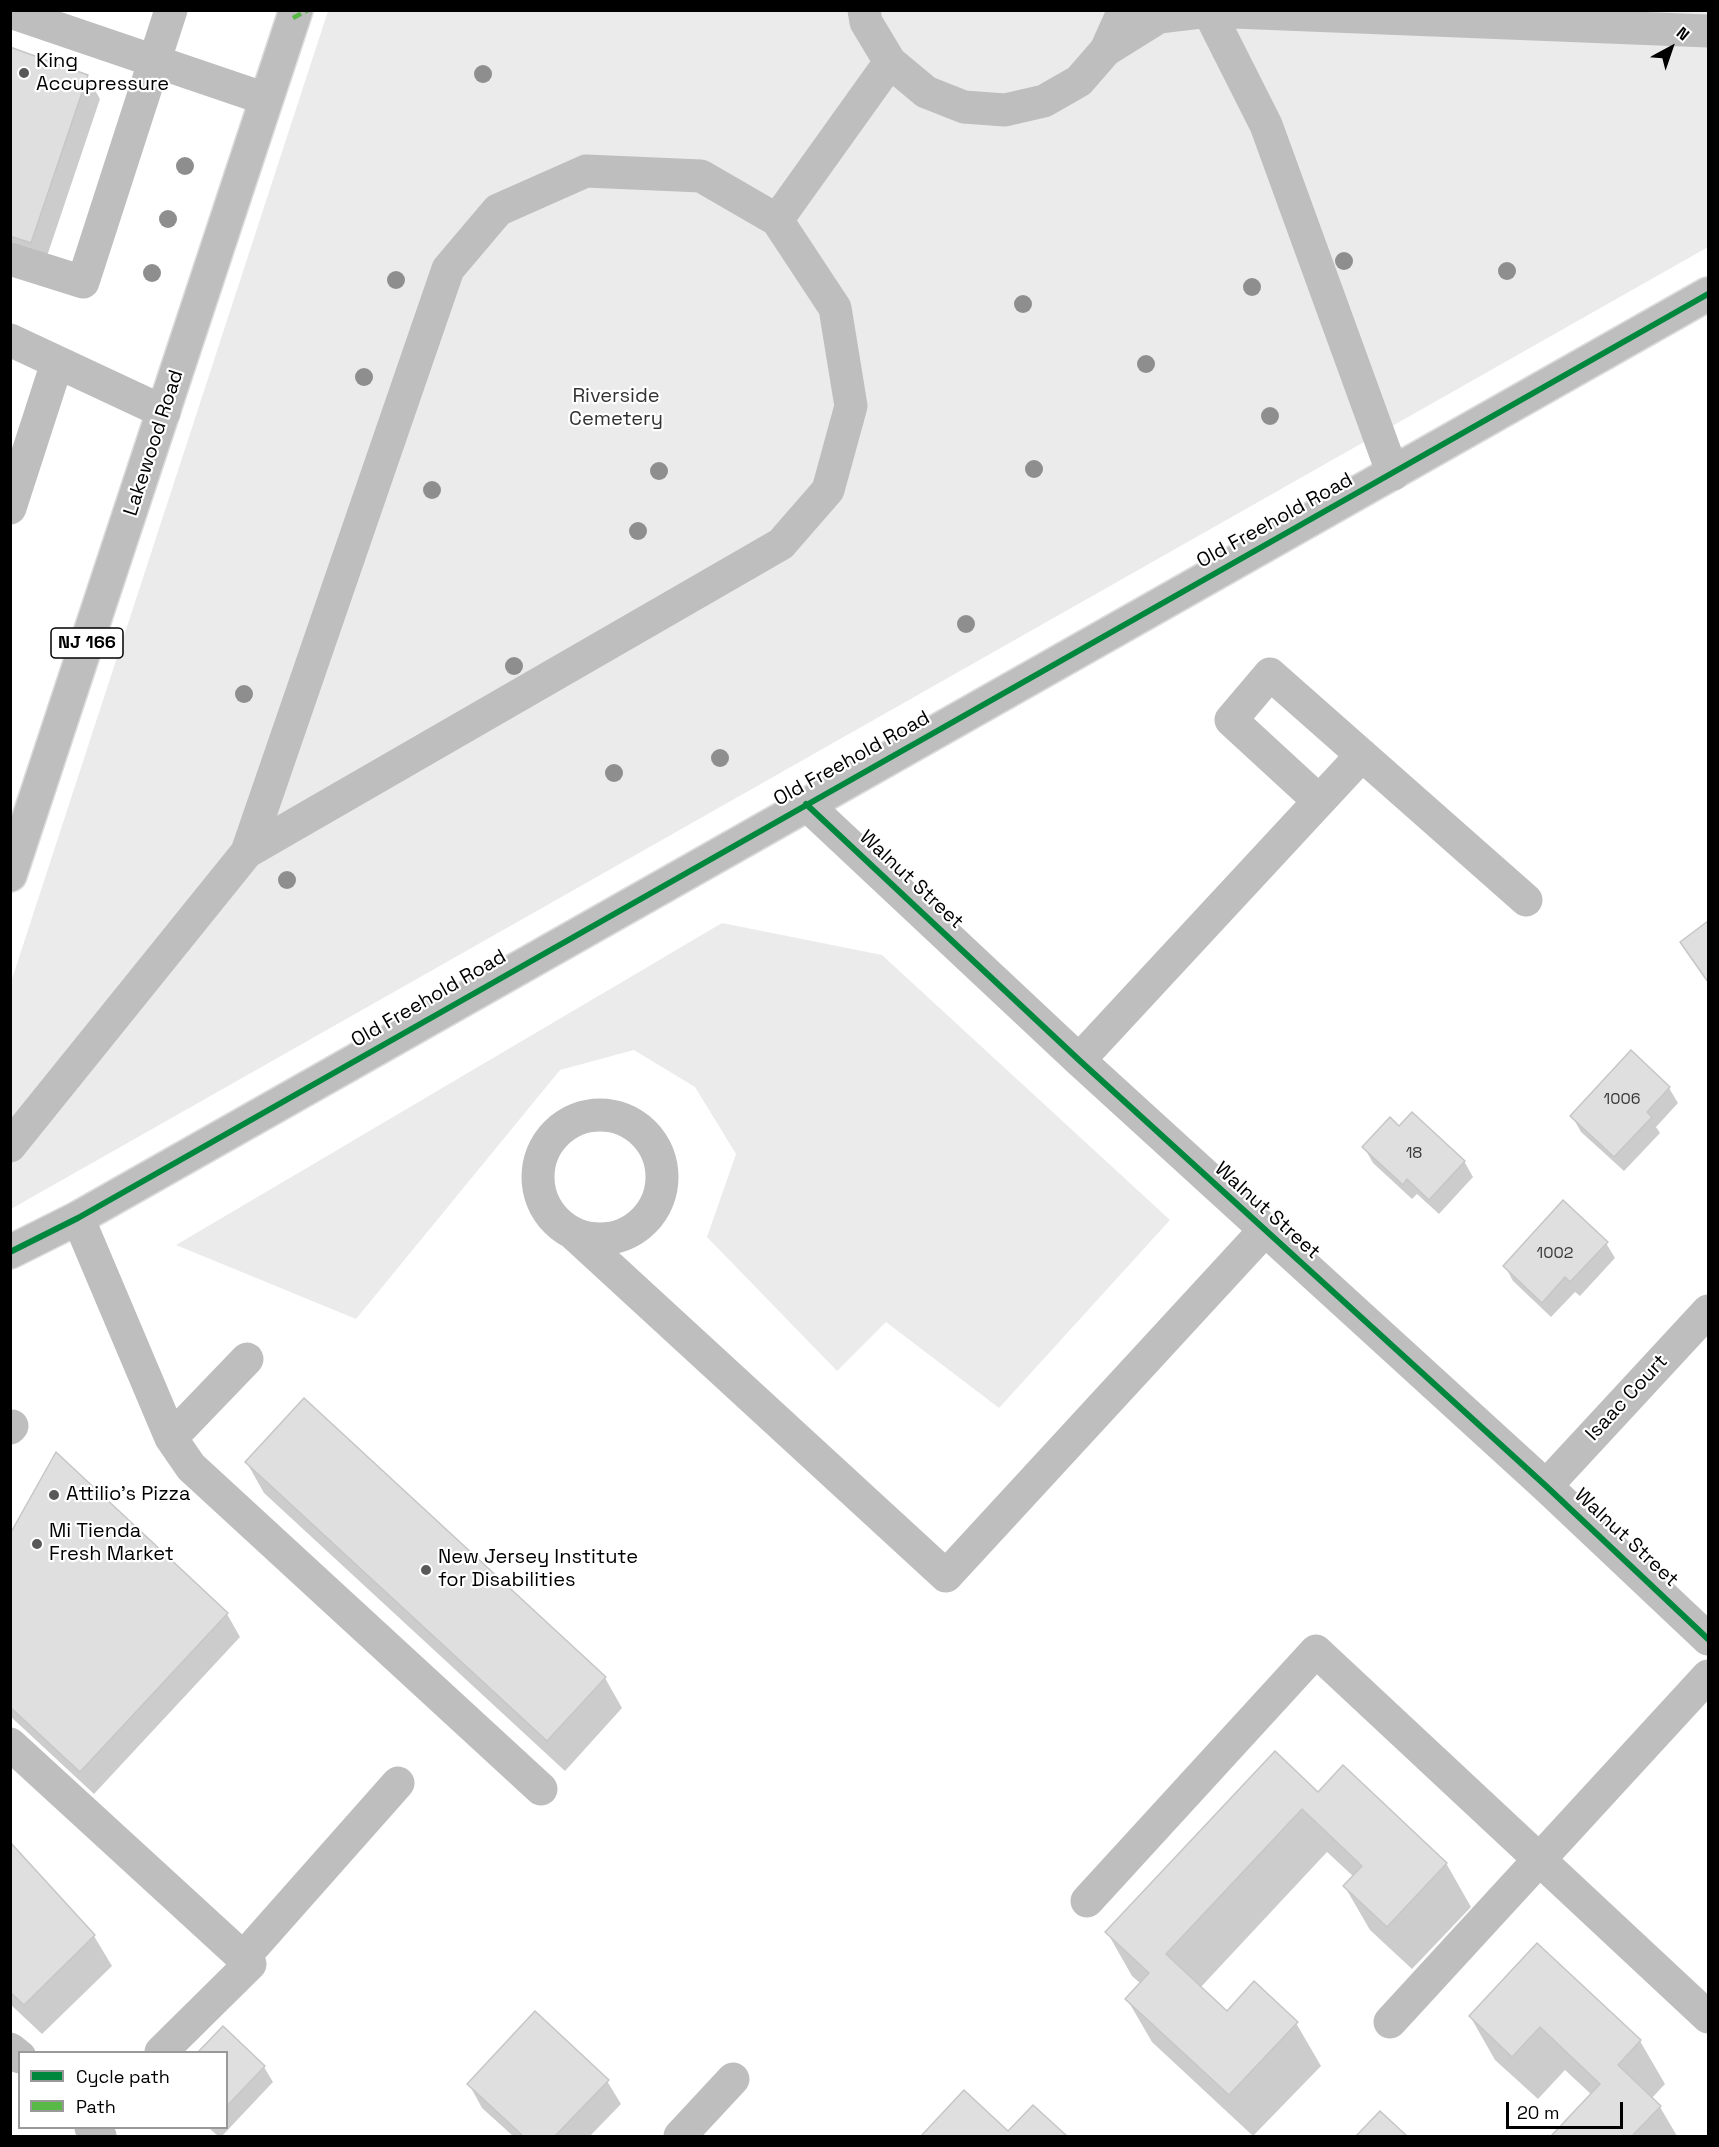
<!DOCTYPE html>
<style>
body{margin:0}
#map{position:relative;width:1719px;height:2147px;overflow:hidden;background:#fff;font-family:"Space Grotesk",sans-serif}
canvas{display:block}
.frame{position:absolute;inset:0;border:12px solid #000;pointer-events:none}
.legend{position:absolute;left:18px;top:2051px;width:210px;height:78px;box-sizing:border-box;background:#fff;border:2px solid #999;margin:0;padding:8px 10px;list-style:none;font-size:18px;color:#000}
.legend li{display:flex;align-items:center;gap:12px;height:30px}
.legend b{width:30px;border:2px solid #999}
.north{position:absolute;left:1641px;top:18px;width:60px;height:60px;-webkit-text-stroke:4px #fff;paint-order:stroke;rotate:40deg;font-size:16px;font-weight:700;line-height:24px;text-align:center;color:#000}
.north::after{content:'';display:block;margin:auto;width:21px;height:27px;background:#000;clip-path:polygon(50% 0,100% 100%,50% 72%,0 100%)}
.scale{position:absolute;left:1506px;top:2102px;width:117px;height:27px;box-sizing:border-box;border:3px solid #000;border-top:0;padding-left:8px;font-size:18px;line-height:21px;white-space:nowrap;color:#000;-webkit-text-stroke:4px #fff;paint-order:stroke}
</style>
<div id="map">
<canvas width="1719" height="2147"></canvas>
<div class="frame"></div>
<ul class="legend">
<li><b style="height:8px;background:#00873e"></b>Cycle path</li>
<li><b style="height:8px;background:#58b947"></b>Path</li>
</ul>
<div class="north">N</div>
<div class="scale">20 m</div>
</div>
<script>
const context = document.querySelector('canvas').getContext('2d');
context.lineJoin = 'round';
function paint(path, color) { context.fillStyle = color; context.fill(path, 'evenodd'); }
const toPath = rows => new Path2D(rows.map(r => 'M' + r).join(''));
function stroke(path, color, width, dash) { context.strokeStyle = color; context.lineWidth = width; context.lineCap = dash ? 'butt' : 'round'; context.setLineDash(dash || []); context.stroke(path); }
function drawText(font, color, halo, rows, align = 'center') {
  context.font = font + ' "Space Grotesk",sans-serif'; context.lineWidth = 4.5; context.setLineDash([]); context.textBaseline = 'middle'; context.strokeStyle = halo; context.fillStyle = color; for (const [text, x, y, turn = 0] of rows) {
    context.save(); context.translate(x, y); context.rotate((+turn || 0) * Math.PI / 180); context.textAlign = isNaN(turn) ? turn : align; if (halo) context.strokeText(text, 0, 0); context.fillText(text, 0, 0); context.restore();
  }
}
paint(toPath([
 [328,11,1708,11,1708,247,11,1209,11,982],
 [722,923,882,955,1170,1220,999,1408,886,1322,837,1371,707,1237,736,1154,695,1087,634,1050,560,1070,356,1319,176,1245]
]), '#ebebeb');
paint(toPath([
 [10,49,87,76,100,99,44,265,10,254],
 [1708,923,1708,983,1682,942],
 [1669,1088,1678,1103,1656,1127,1660,1133,1624,1171,1581,1132,1572,1116],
 [1400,1128,1464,1161,1473,1177,1439,1214,1417,1194,1412,1199,1373,1163,1364,1147],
 [1606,1243,1615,1258,1580,1296,1575,1292,1551,1317,1513,1281,1505,1266],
 [247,1463,605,1678,622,1708,565,1771,264,1493],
 [10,1537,227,1614,240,1637,94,1794,10,1716],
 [1319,1794,1446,1863,1471,1907,1412,1969,1370,1930,1345,1887,1354,1877,1327,1852,1200,1988,1227,2013,1296,2023,1321,2066,1253,2136,1152,2042,1127,1999,1141,1984,1132,1976,1107,1932],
 [10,1844,94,1936,112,1966,42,2034,10,2004],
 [1470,2016,1640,2041,1665,2084,1651,2099,1660,2107,1677,2136,1553,2136,1592,2095,1565,2070,1538,2099,1495,2060],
 [224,2028,264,2067,273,2082,222,2136,218,2136,209,2128,226,2128,226,2052,200,2052],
 [607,2081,621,2104,590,2136,513,2136,482,2108,469,2084],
 [964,2093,1008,2133,1033,2107,1064,2136,923,2136],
 [1380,2113,1405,2136,1358,2136]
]), '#0003');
const building = toPath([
 [10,47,88,75,31,243,10,236,10,47],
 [1708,921,1708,982,1680,942,1708,921],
 [1631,1050,1670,1087,1647,1112,1652,1117,1614,1157,1570,1116,1631,1050],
 [1412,1112,1465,1161,1429,1200,1407,1179,1403,1185,1362,1147,1390,1117,1399,1126,1412,1112],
 [1563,1200,1608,1242,1570,1282,1565,1277,1542,1303,1503,1266,1563,1200],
 [304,1398,606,1677,547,1741,245,1462,304,1398],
 [56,1452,228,1613,80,1772,10,1707,10,1534,56,1452],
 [1275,1751,1318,1792,1343,1765,1447,1863,1387,1927,1343,1886,1362,1866,1302,1809,1166,1954,1227,2011,1254,1981,1298,2022,1229,2095,1125,1999,1149,1973,1105,1932,1275,1751],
 [10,1842,95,1935,24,2005,10,1992,10,1842],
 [1537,1943,1641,2040,1618,2065,1661,2106,1632,2136,1551,2136,1600,2084,1540,2027,1512,2057,1469,2016,1537,1943],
 [535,2011,609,2080,555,2136,523,2136,467,2084,535,2011],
 [223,2026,265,2066,226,2107,226,2052,198,2052,223,2026],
 [964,2090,1008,2131,1033,2105,1067,2136,921,2136,964,2090],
 [1380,2111,1407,2136,1356,2136,1380,2111]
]);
paint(building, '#dfdfdf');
stroke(building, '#c6c6c6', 1.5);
const major = toPath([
 [10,875,296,10],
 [10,1252,78,1218,1708,294]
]);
stroke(major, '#dbdbdb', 36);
stroke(toPath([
 [864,10,866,22,890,62,926,92,964,107,1005,110,1044,101,1079,81,1106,50,1124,10],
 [1208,10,1266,125,1393,474],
 [10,12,266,99],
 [1106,50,1159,17,1209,11,1708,31],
 [777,220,890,62],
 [10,259,83,282,171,10],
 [10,340,164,412],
 [10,508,57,363],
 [1319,801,1231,720,1270,674,1526,900],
 [806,804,1079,1060,1546,1486,1708,1639],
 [1079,1060,1362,755],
 '538 1177a62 62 0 1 1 124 0a62 62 0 1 1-124 0Z',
 [10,1146,247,852,448,269,498,210,586,171,701,176,777,220,835,308,851,406,828,490,781,544,247,852],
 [78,1218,171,1438,191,1467,541,1789],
 [574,1234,946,1576,1264,1231],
 [10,1428,12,1426],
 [171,1438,247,1359],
 [1546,1486,1708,1311],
 [10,1744,250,1964,161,2052],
 [1087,1901,1316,1651,1708,2017],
 [243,1958,398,1783],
 [1390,2022,1708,1676],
 [10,2049,20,2057],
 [91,2128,100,2136],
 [680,2136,733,2079]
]), '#bebebe', 33);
stroke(major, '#bebebe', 33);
stroke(toPath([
 [293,18,308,10]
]), '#58b947', 4.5, [9, 4.5]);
stroke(toPath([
 [806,804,1079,1060,1546,1486,1708,1639],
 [10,1252,78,1218,1708,294]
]), '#00873e', 6);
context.fillStyle = '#8e8e8e';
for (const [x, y] of [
 [483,74],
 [185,166],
 [168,219],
 [1344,261],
 [1507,271],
 [152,273],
 [396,280],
 [1252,287],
 [1023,304],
 [1146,364],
 [364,377],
 [1270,416],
 [1034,469],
 [659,471],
 [432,490],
 [638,531],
 [966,624],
 [514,666],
 [244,694],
 [720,758],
 [614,773],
 [287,880]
]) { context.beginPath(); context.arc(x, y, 9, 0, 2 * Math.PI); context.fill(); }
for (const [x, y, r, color] of [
 [24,73,6,"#595959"],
 [54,1495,6,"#595959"],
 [37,1544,6,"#595959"],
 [426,1570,6,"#595959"]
]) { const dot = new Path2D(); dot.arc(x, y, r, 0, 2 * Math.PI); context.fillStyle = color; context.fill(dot); stroke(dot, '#fff', 2); }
drawText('16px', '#383838', null, [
 ["1006",1622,1100],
 ["18",1414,1154],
 ["1002",1555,1254]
]);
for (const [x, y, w] of [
 [87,643,72]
]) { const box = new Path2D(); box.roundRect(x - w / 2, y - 15, w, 30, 4.5); context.fillStyle = '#fff'; context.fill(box); stroke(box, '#000', 1.5); }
drawText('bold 18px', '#000', null, [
 ["NJ 166",87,643]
]);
drawText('20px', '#000', '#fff', [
 ["King",36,62],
 ["Accupressure",36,85],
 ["Attilio's Pizza",66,1495],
 ["Mi Tienda",49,1532],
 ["Fresh Market",49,1555],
 ["New Jersey Institute",438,1558],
 ["for Disabilities",438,1581]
], 'left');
drawText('20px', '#323232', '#fff', [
 ["Riverside",616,397],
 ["Cemetery",616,420]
]);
drawText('20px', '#000', '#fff', [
 ["Lakewood Road",154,443,-72],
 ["Old Freehold Road",1275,521,-29],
 ["Old Freehold Road",852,759,-29],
 ["Walnut Street",911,880,43],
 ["Old Freehold Road",429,999,-30],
 ["Walnut Street",1267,1211,42],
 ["Isaac Court",1627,1398,-47],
 ["Walnut Street",1626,1538,43]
]);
</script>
